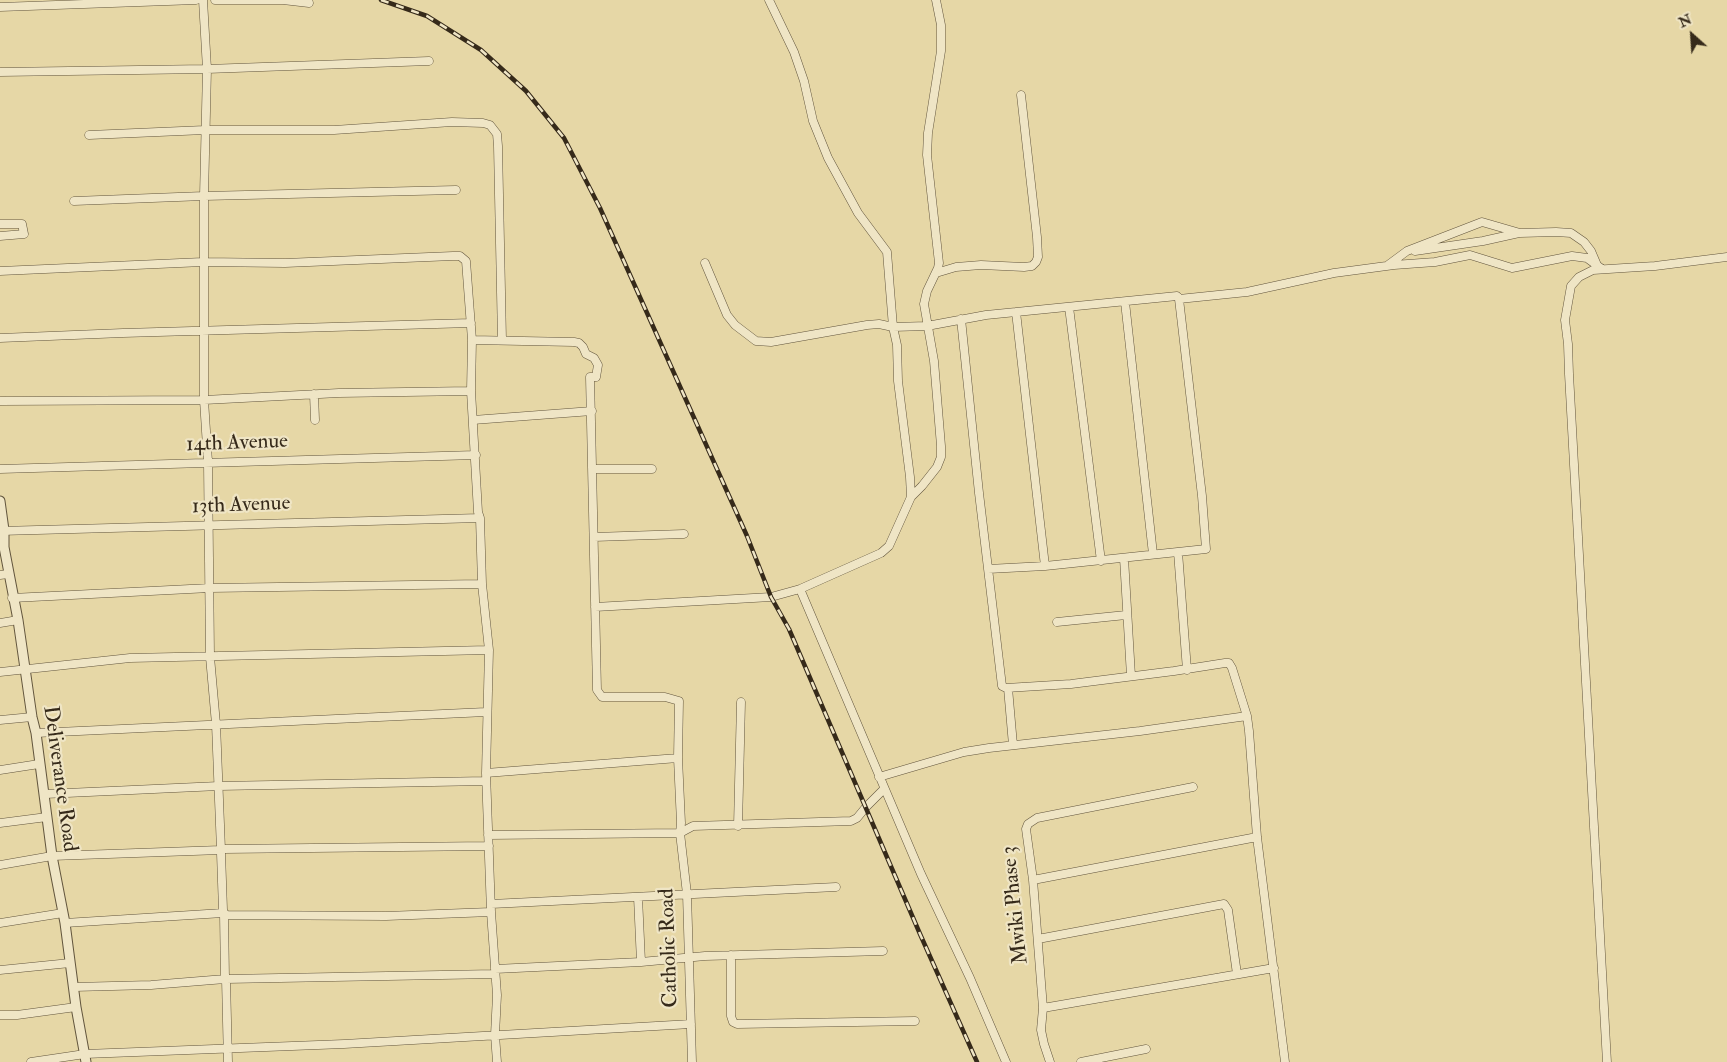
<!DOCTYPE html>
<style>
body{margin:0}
#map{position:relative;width:1727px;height:1062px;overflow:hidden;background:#e6d7a6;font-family:"IM FELL Double Pica",serif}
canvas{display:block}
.north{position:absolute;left:1667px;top:10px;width:50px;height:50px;-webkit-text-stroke:4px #efe5c5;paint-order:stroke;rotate:334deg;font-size:14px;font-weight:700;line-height:20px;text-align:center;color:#362a1a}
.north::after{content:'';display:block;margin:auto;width:18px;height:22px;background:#362a1a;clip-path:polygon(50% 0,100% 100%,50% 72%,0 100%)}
</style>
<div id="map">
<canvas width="1727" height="1062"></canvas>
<div class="north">N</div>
</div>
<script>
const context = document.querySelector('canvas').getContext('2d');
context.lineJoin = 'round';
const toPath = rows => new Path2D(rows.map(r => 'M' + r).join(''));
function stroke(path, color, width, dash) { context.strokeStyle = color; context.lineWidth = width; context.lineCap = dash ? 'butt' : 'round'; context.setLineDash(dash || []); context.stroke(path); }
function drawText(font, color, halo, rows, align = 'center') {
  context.font = font + ' "IM FELL Double Pica",serif'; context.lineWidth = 4.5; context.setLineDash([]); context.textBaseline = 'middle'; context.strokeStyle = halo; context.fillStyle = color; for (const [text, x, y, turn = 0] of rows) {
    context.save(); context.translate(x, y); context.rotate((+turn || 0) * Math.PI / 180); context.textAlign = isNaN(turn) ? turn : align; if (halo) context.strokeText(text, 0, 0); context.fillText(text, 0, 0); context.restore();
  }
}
const minor = toPath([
 [215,0,283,0,309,3],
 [769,0,794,52,804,81,813,121,828,158,858,213,887,252,893,327,927,326,986,315,1177,296,1179,299,1202,496,1206,549,1045,566,988,569],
 [0,7,196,0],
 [0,72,207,69,429,61],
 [89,135,205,130,334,130,452,122,483,123,490,125,497,134,498,146,502,340],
 [74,201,204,196,456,190],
 [0,224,22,224,24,234,0,236],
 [1415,251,1483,241,1519,233],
 [705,263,727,315,735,325,756,341,771,342,867,325,879,324,893,327,897,345,898,381,910,477,911,497],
 [1388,265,1407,251,1482,222,1520,233,1556,232,1571,233,1584,242,1591,251,1597,265],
 [0,271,203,262,285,263,453,256,460,256,466,261,472,340,471,391,478,512,480,518,482,584,489,650,486,773,491,912,497,995,495,1035,497,1062],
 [936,273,956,267,981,265,1024,267,1032,266,1036,262,1038,257,1037,237,1021,95],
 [1179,299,1247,292,1334,273,1394,265,1435,262,1470,255,1512,268,1572,256,1587,258,1602,269],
 [1125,302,1153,554],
 [1069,307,1101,561],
 [1016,312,1045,566],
 [961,319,979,493,1002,686,1006,688,1071,684,1174,671,1225,663,1229,663,1232,668,1247,716,1249,731,1257,837,1285,1062],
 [0,338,123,333,471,323],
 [472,340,574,342,579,343,583,347,586,354,594,358,598,365,596,377,590,377,597,690,602,697,665,697,679,701,678,758,681,823,680,833,687,894,692,1062],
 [314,394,315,420],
 [0,401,204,400,339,393,471,391],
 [473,420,592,411],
 [0,469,476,455],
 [593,469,652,469],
 [0,531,480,518],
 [594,537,684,534],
 [1178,552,1187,670],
 [1124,558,1131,676],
 [0,575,8,574],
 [800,589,921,874,970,978,1006,1062],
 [12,598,210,588,482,584],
 [595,607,771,597,800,589,881,553,889,546,911,497,922,486,937,467,941,457,941,446,934,361,924,304,927,291,938,268,939,263,927,155,928,133,941,51,941,25,936,0],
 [1057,622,1126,615],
 [0,623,18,620],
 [0,672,130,658,489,650],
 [1008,688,1013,745],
 [0,720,32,717],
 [36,733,486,712],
 [0,770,39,764],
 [486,773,678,758],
 [879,777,964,752,989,748,1140,731,1247,716],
 [45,794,219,786,486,781],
 [0,823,47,817],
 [738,826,741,702],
 [488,835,680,833,693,826,851,821,857,818,866,807,884,789],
 [489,846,224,849,221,850,221,853,223,910,224,913,227,915,386,916,491,912],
 [0,865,52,856,221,850,216,724,210,657,208,462,204,400,204,196,207,69,203,0],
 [1033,880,1257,837],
 [638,897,641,962],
 [491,904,836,887],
 [0,923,63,913],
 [65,923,223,913,224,914,225,979,151,985,74,987],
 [1038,939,1224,904,1228,910,1237,974],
 [731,955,731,1016,733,1022,737,1024,915,1021],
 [495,969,641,962,705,956,883,951],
 [0,970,70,963],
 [1043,1008,1274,968],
 [0,1015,17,1015,76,1007],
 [31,1062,85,1054,344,1044,691,1024],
 [228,1062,226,979,495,974],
 [1050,1062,1044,1044,1041,1030,1043,1008,1033,880,1026,829,1028,824,1037,818,1193,787],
 [1081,1062,1146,1049],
 [1607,1062,1569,374,1568,344,1565,320,1571,286,1579,277,1593,270,1655,266,1727,257]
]);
const tertiary = toPath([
 [0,501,4,530,4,547,18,620,32,717,36,733,52,856,65,923,76,1007,86,1062]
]);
stroke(minor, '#62553d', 9);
stroke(tertiary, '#62553d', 11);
stroke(minor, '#efe5c5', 8);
stroke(tertiary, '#efe5c5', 9);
const rail = toPath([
 [381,0,427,16,481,50,526,91,564,138,600,208,747,536,771,597,789,629,920,934,977,1062]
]);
stroke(rail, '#362a1a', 4.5);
stroke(rail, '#efe5c5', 2.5, [8]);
drawText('21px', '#362a1a', '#efe5c5', [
 ["14th Avenue",237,444,-2],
 ["13th Avenue",241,506,-2],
 ["Deliverance Road",59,779,82],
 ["Mwiki Phase 3",1016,905,-96],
 ["Catholic Road",670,948,-92]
]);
</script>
